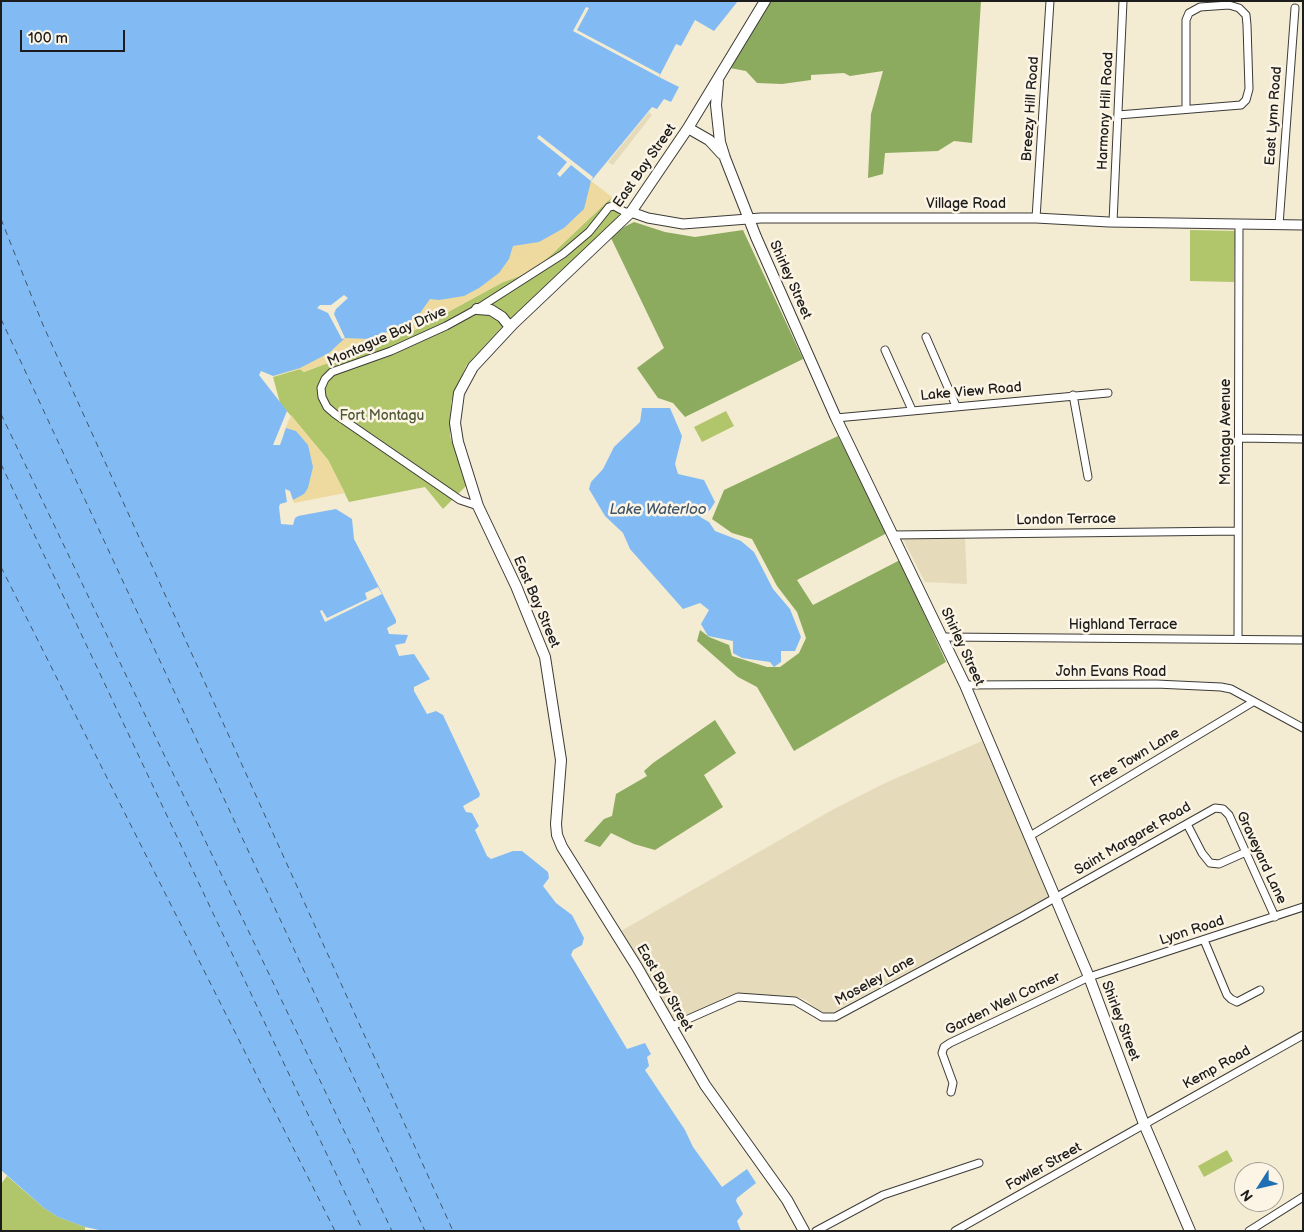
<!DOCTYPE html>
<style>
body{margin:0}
#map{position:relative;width:1304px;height:1232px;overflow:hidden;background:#f3ebd2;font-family:"Balsamiq Sans",sans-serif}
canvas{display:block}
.frame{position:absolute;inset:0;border:2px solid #1c1c1c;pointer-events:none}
.north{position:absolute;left:1234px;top:1162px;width:50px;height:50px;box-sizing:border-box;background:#fcf5e5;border:1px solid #a29e95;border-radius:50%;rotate:235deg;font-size:14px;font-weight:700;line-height:20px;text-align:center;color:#1c1c1c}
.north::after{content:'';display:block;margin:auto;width:18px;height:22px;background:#1f6fb2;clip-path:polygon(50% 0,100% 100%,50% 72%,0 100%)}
.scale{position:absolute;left:20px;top:30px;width:105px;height:22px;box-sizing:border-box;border:2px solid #1c1c1c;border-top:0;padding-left:6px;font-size:15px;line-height:18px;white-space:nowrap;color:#1c1c1c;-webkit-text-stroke:4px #fcf5e5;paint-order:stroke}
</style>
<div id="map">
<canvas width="1304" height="1232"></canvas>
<div class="frame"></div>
<div class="north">N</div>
<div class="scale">100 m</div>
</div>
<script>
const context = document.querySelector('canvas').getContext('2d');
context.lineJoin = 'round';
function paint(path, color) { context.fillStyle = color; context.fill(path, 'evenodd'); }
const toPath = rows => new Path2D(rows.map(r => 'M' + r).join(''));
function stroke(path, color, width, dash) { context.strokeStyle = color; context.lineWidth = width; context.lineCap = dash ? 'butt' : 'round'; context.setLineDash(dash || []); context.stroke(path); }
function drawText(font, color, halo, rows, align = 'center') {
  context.font = font + ' "Balsamiq Sans",sans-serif'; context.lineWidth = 5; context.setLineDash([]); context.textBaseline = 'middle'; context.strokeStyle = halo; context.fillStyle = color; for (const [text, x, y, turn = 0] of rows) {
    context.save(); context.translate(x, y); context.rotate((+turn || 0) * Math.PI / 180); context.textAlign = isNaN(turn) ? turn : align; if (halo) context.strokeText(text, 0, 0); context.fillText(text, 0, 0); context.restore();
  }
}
paint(toPath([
 [649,112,652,115,613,165,608,162],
 [965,538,967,584,925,582,903,539],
 [982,741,1051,896,829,1014,819,1011,806,1000,794,996,736,994,673,1021,621,931,832,810,885,783]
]), '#e5dbba');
paint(toPath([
 [612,197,620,217,502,327,466,366,451,402,450,436,467,485,443,509,425,487,349,502,328,460,280,403,273,377,300,369,304,372,415,330,503,282,534,271],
 [1190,230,1235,231,1234,282,1190,281],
 [726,411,734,426,702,442,694,427],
 [1227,1150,1233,1161,1204,1177,1198,1166],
 [7,1176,44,1208,58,1217,85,1227,85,1231,1,1231,1,1184]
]), '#b1c66b');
paint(toPath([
 [771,1,981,1,972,143,954,141,938,151,885,153,883,174,868,178,871,114,883,71,850,76,844,73,811,75,811,80,782,84,757,83,746,71,730,68],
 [634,222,665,232,695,237,743,230,803,359,685,417,673,403,658,398,637,368,664,348,611,238,624,227],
 [838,436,887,533,797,580,813,605,900,560,946,662,794,751,757,687,738,677,697,641,700,630,709,637,729,645,732,656,767,667,780,667,799,653,806,638,797,612,777,586,752,539,732,533,712,519,724,490],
 [715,720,736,753,704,775,723,807,655,850,634,844,611,833,600,847,584,841,604,819,612,816,616,794,647,776,644,771,653,763]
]), '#8cab5f');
paint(toPath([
 [591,181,612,197,534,271,503,282,415,330,304,372,300,369,273,376,330,343,423,300,509,248],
 [291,415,328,460,345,493,294,503,284,432]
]), '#eeda9e');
paint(toPath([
 [1,1,738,1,714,31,695,20,681,46,676,44,659,77,679,87,671,102,664,99,657,109,652,107,591,181,584,209,564,228,539,242,513,246,509,259,499,273,479,288,464,296,439,300,430,299,420,313,406,324,370,339,345,338,329,353,300,368,273,376,261,371,259,375,287,411,273,445,280,445,286,428,296,431,308,445,313,467,308,488,304,494,293,500,290,491,285,489,287,502,280,504,279,507,281,524,293,525,295,518,298,516,336,509,352,519,354,539,396,620,396,623,387,628,389,634,408,635,405,643,395,645,399,656,414,654,430,679,414,687,414,691,427,714,436,711,443,715,480,794,479,797,463,806,466,812,472,813,479,826,475,830,487,856,491,859,513,851,522,851,548,872,549,878,543,886,556,903,572,915,584,938,582,945,573,950,571,955,627,1049,645,1043,651,1054,647,1057,649,1066,645,1070,685,1130,693,1147,722,1187,747,1169,756,1183,737,1198,736,1201,743,1214,737,1221,741,1231,104,1231,85,1227,58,1217,44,1208,1,1170],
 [642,408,670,408,682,436,675,464,678,474,704,480,715,502,710,510,700,517,709,522,715,531,741,541,754,552,773,589,790,609,801,637,795,651,781,651,781,662,774,667,770,662,742,658,733,653,733,641,708,636,701,624,709,610,700,603,683,609,630,549,623,533,605,516,589,489,591,482,603,469,614,447,640,422]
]), '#82bbf3');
paint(toPath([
 [586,7,589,8,577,30,660,74,659,77,573,31],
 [539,135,593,177,591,181,571,165,560,177,557,174,567,162,537,138],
 [344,295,348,298,336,309,334,314,345,338,342,339,328,313,317,308,320,305,331,305],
 [378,587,382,594,325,622,320,611,322,610,327,618,367,599,365,593]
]), '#f3ebd2');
stroke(toPath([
 [1,219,43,325,453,1231],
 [1,319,425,1231],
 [1,414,392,1231],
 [1,464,363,1231],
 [1,567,335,1231]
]), '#405467', 1, [6, 5]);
const minor = toPath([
 [1118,115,1241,105,1246,100,1249,89,1247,25,1246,15,1239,8,1229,5,1200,7,1189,13,1186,20,1186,108],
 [1036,218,1050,1],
 [1113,222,1123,1],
 [1279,225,1295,8],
 [926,337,956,406],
 [885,350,912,410],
 [1073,395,1088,477],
 [836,418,1108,393],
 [1239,438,1303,439],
 [478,506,460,500,335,414,327,407,322,397,321,388,325,379,332,372,391,351,446,326,477,309,563,254,589,232,609,207,614,206,625,212,631,212],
 [894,535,1238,531],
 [944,637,1303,640],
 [1238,638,1239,225],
 [965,685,1156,684,1221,687,1231,689,1303,728],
 [1187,824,1202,853,1210,863,1219,864,1246,852],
 [1030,836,1253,702],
 [1204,940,1227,995,1231,999,1237,1002,1260,990],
 [670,1027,738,997,795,1001,822,1017,835,1017,1021,917,1215,808,1223,809,1229,815,1275,917],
 [951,1092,953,1083,942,1053,944,1047,950,1043,1089,977,1303,907],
 [816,1231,883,1195,979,1163],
 [955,1231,1303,1035],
 [1249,1231,1303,1197]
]);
const major = toPath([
 [631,212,648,218,683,224,761,218,1036,218,1109,222,1303,225]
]);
const highway = toPath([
 [765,1,688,128,631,212,513,324,473,367,459,393,455,423,458,442,478,506,516,586,545,657,561,760,556,824,557,835,562,847,637,967,705,1085,787,1200,804,1231],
 [718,82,716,105,720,142,725,158,756,237,836,418,965,685,1089,977,1144,1124,1190,1231],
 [688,128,709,140,722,154],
 [477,309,491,310,502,317,510,327]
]);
stroke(minor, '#3c3b37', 9);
stroke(major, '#3c3b37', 11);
stroke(highway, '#3c3b37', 12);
stroke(minor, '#fff', 7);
stroke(major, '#fff', 9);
stroke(highway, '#fff', 10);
drawText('14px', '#1c1c1c', '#fcf5e5', [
 ["Breezy Hill Road",1031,109,-86],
 ["Harmony Hill Road",1106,111,-87],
 ["East Lynn Road",1274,116,-86],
 ["East Bay Street",645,166,-55],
 ["Village Road",966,204],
 ["Shirley Street",790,280,66],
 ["Montague Bay Drive",387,337,-24],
 ["Lake View Road",971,392,-5],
 ["Montagu Avenue",1226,432,-90],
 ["London Terrace",1066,520,-1],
 ["East Bay Street",536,602,67],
 ["Highland Terrace",1123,625],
 ["Shirley Street",962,647,65],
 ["John Evans Road",1111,672],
 ["Free Town Lane",1135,758,-31],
 ["Saint Margaret Road",1133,839,-30],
 ["Graveyard Lane",1261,858,65],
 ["Lyon Road",1192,931,-18],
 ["Moseley Lane",875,981,-29],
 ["East Bay Street",664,988,60],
 ["Garden Well Corner",1003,1004,-26],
 ["Shirley Street",1120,1021,69],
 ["Kemp Road",1217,1068,-29],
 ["Fowler Street",1044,1167,-29]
]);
drawText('14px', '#505838', '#fcf5e5', [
 ["Fort Montagu",382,416]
]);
drawText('italic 15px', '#405467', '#fcf5e5', [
 ["Lake Waterloo",658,510]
]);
</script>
